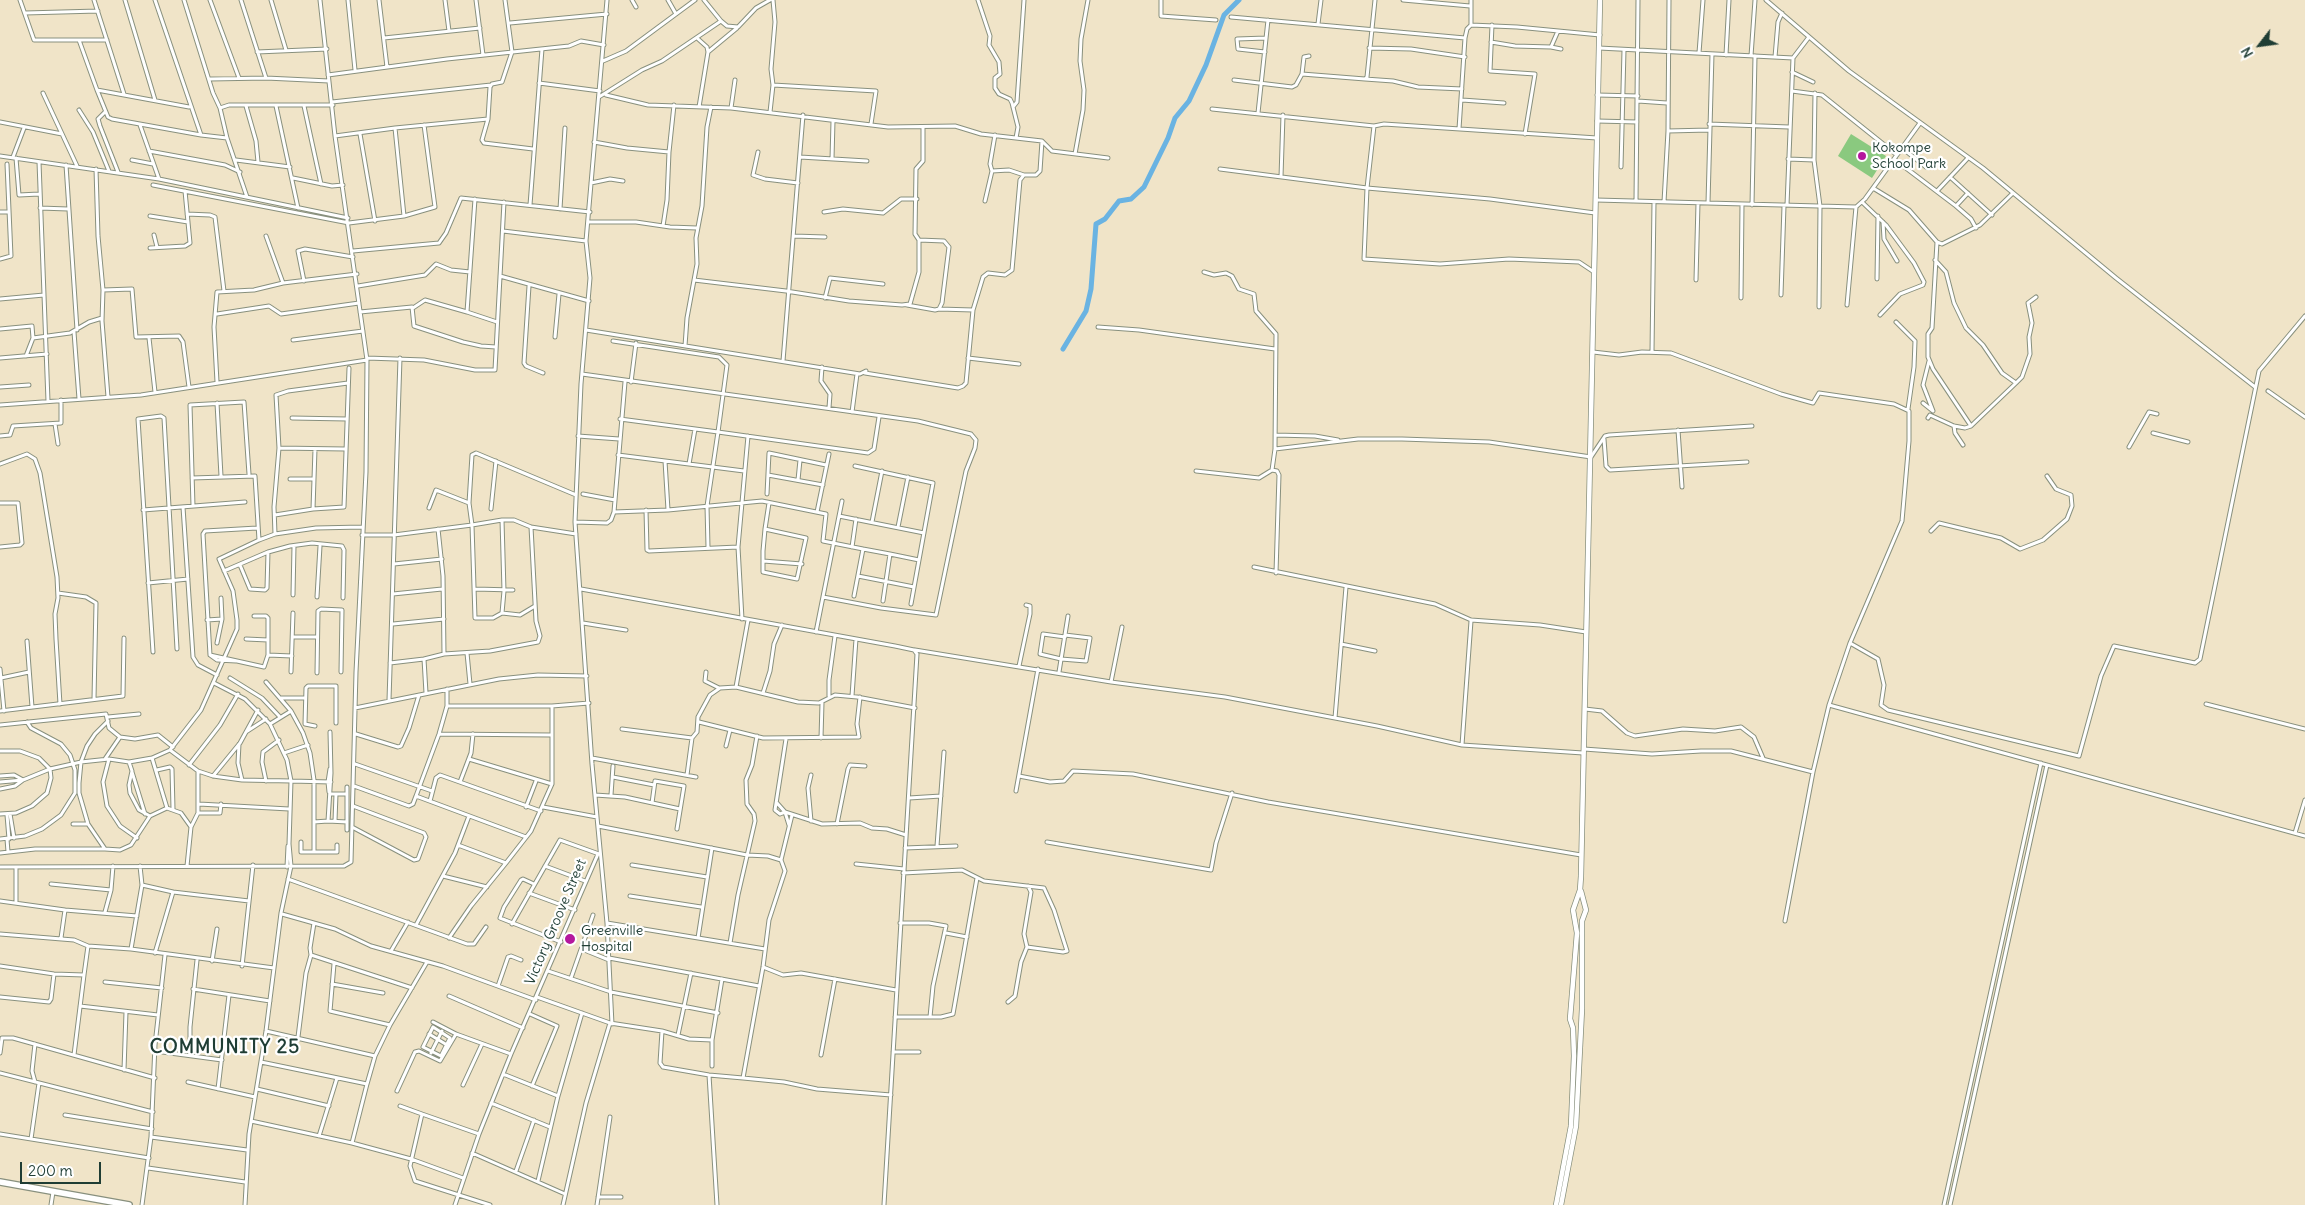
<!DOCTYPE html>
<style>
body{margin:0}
#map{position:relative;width:2305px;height:1205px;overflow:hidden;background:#f0e4c8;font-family:Delius,sans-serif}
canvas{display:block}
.north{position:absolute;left:2235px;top:20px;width:50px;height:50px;-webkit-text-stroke:4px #fff;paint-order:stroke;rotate:240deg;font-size:14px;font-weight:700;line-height:20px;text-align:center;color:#1f3d34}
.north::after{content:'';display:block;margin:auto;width:18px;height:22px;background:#1f3d34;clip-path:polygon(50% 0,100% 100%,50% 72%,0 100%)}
.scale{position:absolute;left:20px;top:1162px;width:81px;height:22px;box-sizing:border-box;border:2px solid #1f3d34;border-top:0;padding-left:6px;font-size:15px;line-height:18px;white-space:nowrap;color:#1f3d34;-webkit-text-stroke:4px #fff;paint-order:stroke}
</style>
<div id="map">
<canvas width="2305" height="1205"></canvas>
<div class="north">N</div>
<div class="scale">200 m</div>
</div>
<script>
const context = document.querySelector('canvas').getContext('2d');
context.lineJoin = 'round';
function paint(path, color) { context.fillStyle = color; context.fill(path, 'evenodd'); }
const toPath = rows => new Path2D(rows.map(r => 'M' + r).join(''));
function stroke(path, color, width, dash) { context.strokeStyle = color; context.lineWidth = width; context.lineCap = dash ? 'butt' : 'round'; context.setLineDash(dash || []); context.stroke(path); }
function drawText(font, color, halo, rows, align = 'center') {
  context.font = font + ' Delius,sans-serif'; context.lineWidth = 4.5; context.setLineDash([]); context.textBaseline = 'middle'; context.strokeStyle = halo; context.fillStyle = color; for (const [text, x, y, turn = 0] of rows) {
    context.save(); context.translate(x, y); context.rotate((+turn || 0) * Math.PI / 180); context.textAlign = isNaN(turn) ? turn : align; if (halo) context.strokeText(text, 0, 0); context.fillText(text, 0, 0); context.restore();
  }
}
paint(toPath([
 [1851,134,1886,156,1872,178,1838,156]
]), '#8ac97f');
stroke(toPath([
 [1063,349,1086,311,1091,289,1096,224,1105,219,1119,201,1131,199,1144,187,1168,138,1175,118,1189,101,1206,65,1224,15,1239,0]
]), '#6ab3e2', 5);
const minor = toPath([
 [20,0,34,40,79,40],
 [94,0,124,94],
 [125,0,155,100],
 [155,0,201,135,227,138],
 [184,0,213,93,220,108],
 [210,0,239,78],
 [241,0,266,78,329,81],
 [271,0,286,50],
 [348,0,355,70],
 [379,0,387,67],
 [445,0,449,31],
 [476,0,483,55],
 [607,0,586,241,590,278,581,384,575,522,592,764,607,923,612,1024],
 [632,0,636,7],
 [668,0,676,14],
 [978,0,990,36,989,45,999,62,1000,74,995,78,995,88,999,94,1010,99,1012,103,1018,127,1016,138],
 [1161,0,1161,16,1216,20],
 [1403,0,1470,6],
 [1766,0,1849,71,1983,168,2116,278,2255,387],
 [25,13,98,11],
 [1231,17,1465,38],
 [721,21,727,26,738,27,756,8,770,0],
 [510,23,607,14],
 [1318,24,1321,0],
 [1471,25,1517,27,1600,35],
 [1492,25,1490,71,1535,74,1525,134],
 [384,38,480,28],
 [697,38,707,47,708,52,699,107],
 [1491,42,1515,46,1551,47,1558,31],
 [1551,47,1561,49],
 [1369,48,1411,49,1465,57],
 [1599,48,1793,58],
 [257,52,327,49],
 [708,52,737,28],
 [1265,52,1238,49,1237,39,1266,38],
 [1699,53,1703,0],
 [1726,55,1729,0],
 [1751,56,1755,0],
 [1775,57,1778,22,1782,13],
 [603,61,626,51,695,0],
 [1792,72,1813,82],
 [1302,74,1304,57,1309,56],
 [328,75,447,59,569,46,581,41,604,45],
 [210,79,266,78],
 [1365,79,1393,81,1418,87,1462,89],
 [1234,80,1292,87,1296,85,1302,74,1365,79,1367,77,1375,0],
 [539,83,600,91],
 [773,85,876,91,871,124],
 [97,90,79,40,107,40],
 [1792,91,1822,95,1897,155],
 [43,93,77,166],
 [1815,93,1814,160,1820,206,1819,307],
 [606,95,648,105,731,108,888,127,955,126,981,134,1042,141,1052,151,1108,158],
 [1597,95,1638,96],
 [599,97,642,70,662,61,721,21,704,0],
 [1462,100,1504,103],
 [1638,101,1667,103],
 [332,102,491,85],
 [246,106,256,141,258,162],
 [276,106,298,208],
 [304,106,321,184],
 [189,107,97,90,108,117,112,119,201,135],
 [1013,107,1017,102,1024,0],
 [731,108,735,80],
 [1212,109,1374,126,1384,124,1597,138],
 [79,110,93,132,109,171],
 [105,112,98,119,100,126,118,172],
 [770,112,773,85,771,69,775,22,773,0],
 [1258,113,1268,20],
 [488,119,482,140,484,143,533,149],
 [1597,121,1637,122],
 [0,122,62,134],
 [1709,124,1789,127],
 [140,125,159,179],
 [1374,126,1367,188,1364,259,1440,264,1509,259,1579,262,1594,272],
 [395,128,404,216],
 [1459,129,1465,38,1467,29,1471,25,1471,0],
 [1668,131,1709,130],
 [360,134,375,221],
 [335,136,395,128,488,119,490,87,492,84,502,82,512,52,505,0],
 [594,142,627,148,669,152,674,105],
 [1902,148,1926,167],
 [149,151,225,165,240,172],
 [758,152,753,175,765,179,798,183],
 [1075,154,1083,110,1084,90,1080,61,1081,39,1088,0],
 [0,156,159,179,348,218],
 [13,157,24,128],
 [800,157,867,161],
 [16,158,19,195,39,194],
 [832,159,833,121],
 [1788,159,1814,160],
 [1894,159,1956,206,1971,219,1976,228],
 [132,160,153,164],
 [236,160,290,167],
 [39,162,48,401],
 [66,165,77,330],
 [1621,167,1624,50],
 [96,169,98,236,103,290,102,321,108,397],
 [1220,169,1367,188,1490,199,1595,213],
 [992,171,1009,170,1024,175],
 [1281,177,1283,115],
 [1950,177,1992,215],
 [293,178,332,186,343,185],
 [591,183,610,179,623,181],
 [153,185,349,223,404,216,435,207,424,125],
 [1873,188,1909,210,1937,242,1942,244,1980,225,2012,194],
 [1937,191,1968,158],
 [247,197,227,138,220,108,229,105,333,105],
 [1596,200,1856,207],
 [985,201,992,171,990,164,995,135],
 [1636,201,1638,0],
 [1664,202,1668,131,1669,0],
 [1862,202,1886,225,1914,263,1924,282,1923,285,1900,294,1880,315],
 [1708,203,1712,54],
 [530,205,542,49],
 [1752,205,1755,56],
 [1787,205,1793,58,1809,37],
 [1956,206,1968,193],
 [40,208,68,209],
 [560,209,565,128],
 [0,212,9,212],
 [824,212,843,209,883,213,901,199,917,199],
 [187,214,210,215,215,217,224,291],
 [150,216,188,222],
 [589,222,636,222,670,227,697,228],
 [1883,222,1884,239,1897,261],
 [663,226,667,200,669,152],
 [503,231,586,241],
 [154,235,157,247],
 [266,236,283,283],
 [794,236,825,237],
 [1937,242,1932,328,1928,334,1928,357,1933,369,1971,426],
 [150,248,185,246,190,243,185,191],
 [353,251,439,243,446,233,461,198,590,212],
 [0,259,11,256,7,164],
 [1935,260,1946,272,1954,303,1966,328,1983,345,2002,373,2016,383,2022,377,2030,354,2029,337,2032,323,2028,303,2036,297],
 [500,276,589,301],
 [1877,279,1878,216],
 [694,280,786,291,849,301,902,305,910,304,919,272,919,240,915,234,916,169,923,161,923,128],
 [1696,280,1698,203],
 [304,281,298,251,305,249,353,257],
 [358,286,425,275,436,264,451,270,470,272],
 [529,286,524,363,526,366,543,373],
 [103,290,132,289,136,337,179,336,183,342,189,387],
 [1781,295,1784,206],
 [825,298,830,278,883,284],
 [1741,298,1742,205],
 [0,299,44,295],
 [907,305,935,310,939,309,942,303,949,247,944,241,919,240],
 [1847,305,1856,207,1865,199,1920,123],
 [413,308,425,300,467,312,475,199],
 [939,309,973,310,983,277,988,273,1005,275,1012,270,1020,180,1024,175,1036,175,1040,171,1042,141],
 [360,312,412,307,414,326,463,342,481,346,496,347],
 [467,312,497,322],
 [217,314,269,306,281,314,359,303],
 [1896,322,1915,341,1914,367,1908,409],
 [1098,327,1139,330,1275,349],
 [0,329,32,326,33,338,26,356],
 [586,330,860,374,866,371],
 [74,332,79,399],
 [555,337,559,294],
 [33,338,70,333,89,322,102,318],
 [149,338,155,392],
 [293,340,363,331],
 [613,341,719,357,727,365,718,432,620,419],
 [685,346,687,318,697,264,696,238,702,206,707,127,711,107],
 [1593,352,1619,355,1642,352,1671,353,1781,394,1813,403,1819,393,1894,404,1909,411,1909,441,1902,521,1850,643,1829,705,1813,772,1785,921],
 [1652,352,1654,202],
 [0,358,47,354],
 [367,358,424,360,475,370,495,370,504,202],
 [968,358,1019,364],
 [783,361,803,115],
 [822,367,821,381,830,394,829,408],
 [865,373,958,388,963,386,966,383,973,310],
 [582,374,918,421,971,434,976,440,975,448,966,471,936,615,881,608,823,597],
 [217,382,214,327,217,292,254,290,283,283,357,274],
 [625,382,614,512,668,510,762,501,826,514,823,541,863,549],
 [631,382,636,343],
 [0,387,29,385],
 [2268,391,2305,417],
 [217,403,221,476],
 [1923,403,1933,411,1923,385,1929,361],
 [0,405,141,395,367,360],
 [852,412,857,374],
 [292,418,347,419],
 [1928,418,1930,415,1954,426,1965,428,1971,426,2016,383],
 [55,424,58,444],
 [1954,426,1955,433,1963,445],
 [1678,430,1682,487],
 [2153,433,2188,442],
 [1275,435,1315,436,1338,440],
 [0,436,10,435,13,426,61,423,61,400],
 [578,436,619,439],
 [1604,439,1606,466,1610,470,1747,462],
 [2129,447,2149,412,2157,414],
 [279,448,345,449],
 [1275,449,1358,439,1402,439,1489,442,1591,457,1605,436,1609,435,1752,426],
 [618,455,744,471],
 [665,461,668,510],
 [0,464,27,454,35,459,40,473,57,577,58,598,55,614,56,639,60,704],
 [689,464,695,429],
 [855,466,933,483,911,604],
 [1272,470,1277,471,1279,475,1276,573],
 [1196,471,1259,478,1272,470,1275,449,1276,334,1256,311,1254,294,1239,289,1232,276,1226,273,1214,275,1204,272],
 [768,475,823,485],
 [192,478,255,476,259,540],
 [290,479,314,479],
 [798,480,800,460],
 [583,494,615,500],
 [767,494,769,453,826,465],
 [0,503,18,503,22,543,20,545,0,547],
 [193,506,190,405,244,402,249,474],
 [183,507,193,657,198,665,217,675],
 [429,508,436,490,469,503],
 [313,509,315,449],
 [491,509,496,461],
 [143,510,245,502],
 [646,510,647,550,649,551,738,547],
 [817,512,829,454],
 [275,515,313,509,344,507,349,368],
 [839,516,924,533],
 [502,520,504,591,502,613],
 [575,522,607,523,611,520,614,512],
 [872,522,882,471],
 [898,527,908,477],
 [765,529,806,538,797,579,763,572,763,551,765,529,769,503],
 [1931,531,1939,523,2001,538,2020,549,2043,540,2067,519,2072,506,2071,495,2056,489,2047,476],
 [275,534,274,507,279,448,276,395,288,391,348,383],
 [576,534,531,527,514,520,502,520,472,525,469,503,472,455,476,453,576,495],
 [362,535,394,535,472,525,475,618,493,618,502,613,520,615,535,606],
 [708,547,707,506,718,432,868,453,874,449,879,417],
 [852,547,856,519],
 [763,561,802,564],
 [394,564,442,559],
 [240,565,250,589,265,590,267,588,268,552],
 [1254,567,1435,604,1471,620,1540,625,1586,632],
 [224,571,268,552,290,546,312,543,342,546,344,550,343,598],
 [858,576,914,587],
 [148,583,188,579],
 [475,589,513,590],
 [581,589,895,646,914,650,917,654,884,1205],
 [58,593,86,597,96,603,94,699],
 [393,594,442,589],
 [293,595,294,546],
 [854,596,863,549,890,554],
 [317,597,320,546],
 [883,601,890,554,919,560],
 [742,619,738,547,748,436],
 [207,620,222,619],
 [583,623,626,630],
 [393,624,444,619],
 [816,632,842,501],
 [293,637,317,637],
 [1065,637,1043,634,1040,654,1061,659,1086,661,1090,638,1065,635],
 [246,639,268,640],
 [27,641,32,707],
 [217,643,222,619,221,598],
 [1850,643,1878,659,1884,685,1881,705,1888,710,2079,756,2101,676,2114,646,2195,663,2200,659,2259,371,2305,316],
 [1341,644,1375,651],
 [915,650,1111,682,1225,697,1377,726,1462,745,1583,753],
 [153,652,138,419,161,416,164,418,177,649],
 [467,653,470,684],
 [444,654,490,651,538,642,540,636,536,621,531,527],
 [210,655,264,667,268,655,268,618,266,616,254,616],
 [268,655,292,656],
 [236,661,217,660,210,655,203,534,205,531,257,528],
 [390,663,424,659],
 [1019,666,1030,614,1030,606,1026,605],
 [0,669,4,711],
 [291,672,293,613],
 [706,672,705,681,719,688],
 [1059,672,1068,616],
 [317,673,318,611,321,609,342,610,341,672],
 [1,678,29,672],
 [230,678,262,698,280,717],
 [266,682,291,711,303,733,310,753,314,780,314,852],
 [1111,682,1122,627],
 [214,683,245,699,270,724,287,760,291,781,331,782],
 [736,687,748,620],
 [447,689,447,706,439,734,416,796,526,837],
 [426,693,424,659,444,654,443,576,438,529],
 [763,693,770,671,774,644,782,625],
 [829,696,829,680,835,636],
 [852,696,856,639],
 [281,698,305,698],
 [389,700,400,358],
 [2206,704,2305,729],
 [1829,705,2305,836],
 [448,706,552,706,589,703],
 [355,708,499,679,538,675,587,676],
 [1585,709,1602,711,1627,733,1635,736,1683,729,1715,731,1741,727,1754,737,1763,758],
 [0,711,123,696,124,638],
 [108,717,139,714],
 [1335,718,1346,587],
 [108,721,95,734,87,746,81,762,79,783,79,793,88,824,105,849,120,850,131,845,150,816,167,808,181,813,191,827],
 [699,722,763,738,859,737,857,724,860,697],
 [270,724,291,711],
 [0,725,106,714,109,728,120,737,135,739,158,735,173,747],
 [315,726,305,724,306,688,308,686,336,686,336,723],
 [622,729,692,738],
 [246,732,266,719],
 [330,732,331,773,328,821,347,822],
 [356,734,398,747,401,746,409,728,419,695],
 [439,734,551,735],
 [821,738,822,703],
 [786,739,775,810,780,814,785,812,789,825],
 [239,744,238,763,242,780],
 [1462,745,1471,621],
 [726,746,730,730],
 [1584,749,1652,754,1701,751,1731,751,1813,772],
 [0,751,20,751,39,758,50,769,51,778,47,793,32,806,16,813,0,814],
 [284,753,308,745],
 [152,758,167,808],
 [592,758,696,777],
 [105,759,120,737],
 [109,759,103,782,107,806,120,826,137,838],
 [469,759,552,784],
 [129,762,132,771,129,785,130,793,139,810,150,816],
 [355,764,432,791],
 [189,765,220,725,238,694],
 [157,770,170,767,172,769,173,809],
 [132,772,145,814],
 [687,775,692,738,697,732,698,717,710,695,720,688,736,687,798,702,819,703,835,695,857,697,915,708],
 [0,776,14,775,23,780,15,786,0,789],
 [213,776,240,743,258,710],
 [1019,776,1050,782,1064,781,1073,771,1133,774,1268,802,1581,855],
 [613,777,654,785],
 [266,781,262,762,263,752,279,740],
 [0,782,23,780,50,769,81,762,109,759,129,762,152,758,170,750],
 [460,782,471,753,473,734],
 [354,786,409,806,413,804,416,796],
 [1016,791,1038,669],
 [329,792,328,782,330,769],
 [330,794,347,794],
 [595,795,625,797,680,809],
 [611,795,613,766],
 [909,798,941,796],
 [430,801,436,778,440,775,541,811],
 [652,803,655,781,684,786,677,829],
 [777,803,785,812,822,824,860,823,872,828,887,829,906,835],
 [199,804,289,809],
 [526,807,536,781],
 [543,807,597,817],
 [198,813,220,813,221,804],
 [10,814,14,838],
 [7,815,9,839],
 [335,821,336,794],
 [811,821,808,788,811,775],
 [314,822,328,821],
 [73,824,88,824],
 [837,824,848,769,850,765,865,766],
 [598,826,747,855,768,856,781,860,785,871,769,920,763,967,743,1078,709,1075,663,1067,660,1063,662,1031],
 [352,827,414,860,418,859,426,837,424,833,353,806],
 [347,830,347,787],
 [2295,833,2305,800],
 [0,839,25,836,42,829,61,815,75,793,75,770,70,755,61,744,31,728,27,722],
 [7,839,8,852],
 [301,842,301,852,337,852,337,845],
 [1047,842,1211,870,1216,843,1232,793],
 [458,845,506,863,531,831,552,784,552,706],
 [937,846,944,752],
 [905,848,956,846],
 [0,853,35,849,105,849],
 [781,860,792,815],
 [856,864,904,869],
 [632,865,707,877],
 [187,866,191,827,198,813,198,771],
 [545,866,585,881],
 [0,867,344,866,351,862,356,672,366,472,367,360,335,136,320,0],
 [16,867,16,903],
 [287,867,288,846],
 [903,873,962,870,984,881,1044,888,1054,910,1067,951,1063,952,1027,947],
 [443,876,487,887],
 [288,879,467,944,474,944,486,927],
 [51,884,111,890],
 [534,884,523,879,521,880,504,907,500,918,561,942],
 [142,885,173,892,249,901],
 [529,893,575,910],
 [630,896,701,907],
 [0,901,65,910,137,916],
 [105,912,111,890,113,866],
 [282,914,335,929,371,946,443,966,536,1000],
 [314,923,310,948,311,955,412,988],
 [607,923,765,949],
 [900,923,929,923,946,926,933,986,930,1017],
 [512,924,560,840,599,854],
 [416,925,455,853,469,816],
 [946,933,967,937],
 [0,934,74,940,88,946,131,949,274,968],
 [61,938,65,910],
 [449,938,471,906,506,863],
 [698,938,712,848],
 [730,943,738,895,755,821,754,814,747,804,746,780,752,765,757,736],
 [131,949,142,885,140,866],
 [582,949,609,960],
 [391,951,408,922],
 [155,953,173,892],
 [609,958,759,986],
 [212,961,217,929],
 [334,964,330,1011,390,1025],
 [0,966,54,974,84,975,88,946],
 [242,966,253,865],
 [763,967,783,975,801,973,896,990],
 [548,971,611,992,718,1013],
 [571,978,593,915],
 [105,982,162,988],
 [332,984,383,993],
 [498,986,508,957,511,956,521,960],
 [193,989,270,1001],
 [449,996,523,1028],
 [0,997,49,1002,51,999,54,974],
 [537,997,610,1023,662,1031,689,1039,712,1040],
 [1008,1002,1015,996,1021,962,1027,947,1024,934,1031,892,1028,886],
 [80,1006,158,1015],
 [530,1014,557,1026,532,1086],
 [895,1017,941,1017,953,1014,977,878],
 [433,1022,456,1034,511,1054],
 [433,1027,450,1038,441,1056,423,1047,433,1027],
 [266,1031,375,1056,367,1084],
 [429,1034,447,1045],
 [678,1035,691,973],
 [298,1037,306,973,311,955],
 [155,1051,222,1060],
 [893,1052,919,1052],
 [0,1053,2,1038,13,1038,155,1078],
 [431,1053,442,1031],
 [190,1054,190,1027,197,960],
 [74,1055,84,975],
 [821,1055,835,979],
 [375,1056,390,1025,427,962],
 [261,1062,367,1084,352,1143],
 [712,1066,712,1040,722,979],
 [124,1070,126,1012],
 [0,1073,153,1112],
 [503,1074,558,1096],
 [709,1075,717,1205],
 [743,1078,784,1082,817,1089,891,1095],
 [35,1082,32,1071,35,1044],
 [188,1082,255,1097],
 [463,1085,482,1044],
 [218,1089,229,995],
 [257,1089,329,1106],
 [397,1091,415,1052,419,1051,440,1061,456,1034],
 [491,1103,550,1127],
 [400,1106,422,1114,410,1166,415,1181,490,1205],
 [422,1114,479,1134],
 [65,1115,152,1129],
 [251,1121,352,1143,411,1159,463,1178],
 [0,1134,149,1158],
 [319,1136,337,1078],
 [151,1137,247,1150],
 [31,1139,39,1083],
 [472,1153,565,1194],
 [148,1168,245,1182],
 [516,1171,534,1120],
 [538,1181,558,1096,582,1013],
 [598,1197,621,1197],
 [51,1205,53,1192],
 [142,1205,151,1137,155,1045,165,955],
 [245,1205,249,1134,266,1031,281,913,291,866,289,844,291,781,242,780,213,776,198,771,170,750,201,710,237,629,237,620,233,591,219,559,259,540,275,534,316,528,362,527],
 [455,1205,479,1134,511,1054,598,854],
 [563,1205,586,1103,610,1023],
 [597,1205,610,1117],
 [1944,1205,2041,763],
 [1950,1205,2047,765]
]);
const secondary = toPath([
 [1556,1205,1571,1126,1574,1056,1573,1028,1570,1019,1577,933,1573,910,1580,890,1581,876,1600,0],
 [1561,1205,1576,1126,1582,1009,1582,921,1586,910,1581,891]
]);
const trunk = toPath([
 [0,1182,129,1205]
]);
stroke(minor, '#88907e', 5);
stroke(secondary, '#88907e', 6);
stroke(trunk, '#88907e', 8);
stroke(minor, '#fff', 3);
stroke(secondary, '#fff', 4.5);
stroke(trunk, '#fff', 5.5);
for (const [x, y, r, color] of [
 [1862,156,5,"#b5179e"],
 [570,939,6,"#b5179e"]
]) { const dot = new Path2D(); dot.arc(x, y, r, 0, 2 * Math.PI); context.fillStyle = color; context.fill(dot); stroke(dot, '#fff', 2); }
drawText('14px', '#1f3d34', '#fff', [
 ["Kokompe",1872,148],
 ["School Park",1872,164],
 ["Greenville",581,931],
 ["Hospital",581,947]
], 'left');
drawText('14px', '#1f3d34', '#fff', [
 ["Victory Groove Street",556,922,-67]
]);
context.letterSpacing = '1px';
drawText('bold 19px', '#1f3d34', '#fff', [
 ["COMMUNITY 25",225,1048]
]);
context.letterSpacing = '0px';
</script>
